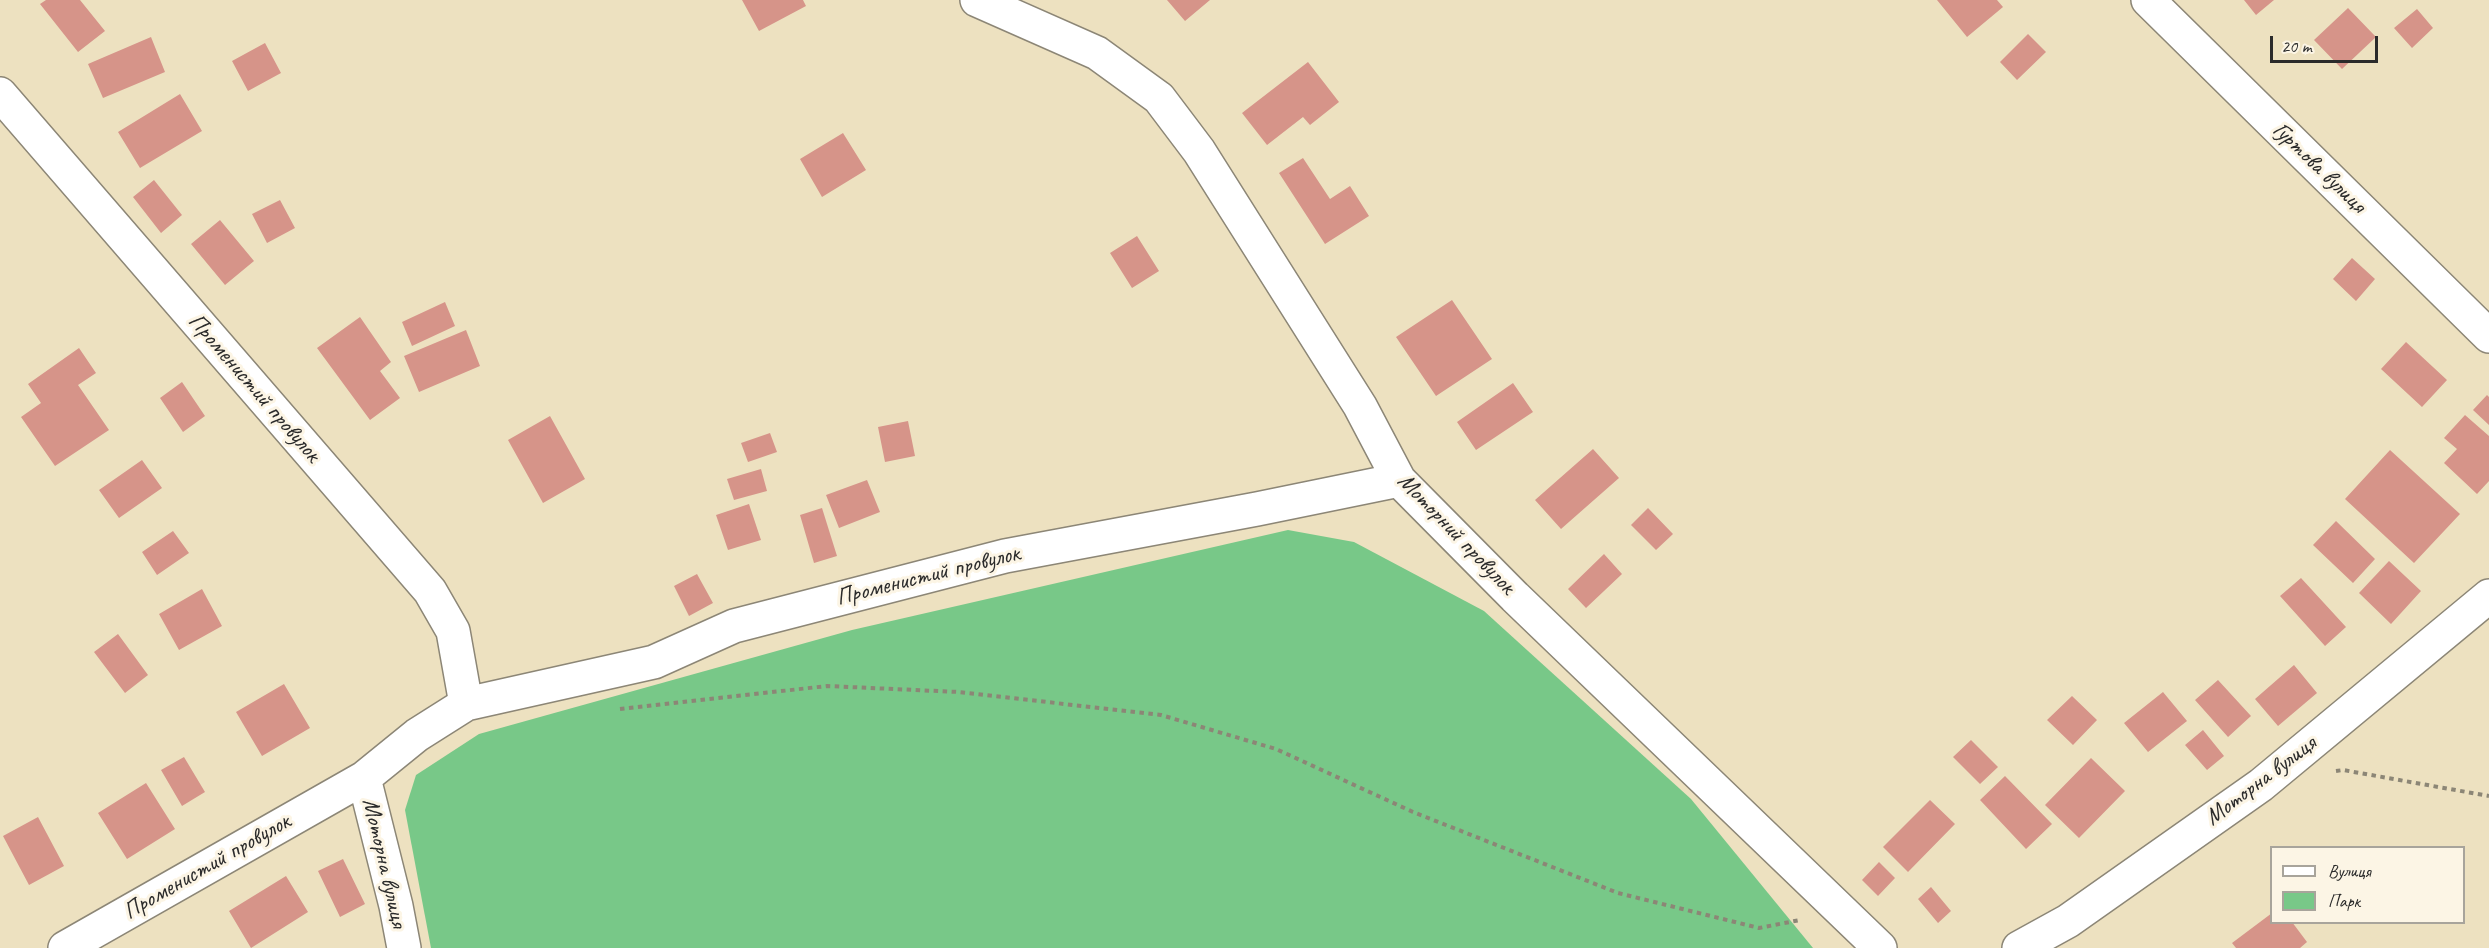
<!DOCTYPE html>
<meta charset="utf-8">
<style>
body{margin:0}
#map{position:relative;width:2489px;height:948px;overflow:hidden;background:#ede1c0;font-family:Caveat,sans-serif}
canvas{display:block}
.legend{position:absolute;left:2270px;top:846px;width:195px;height:78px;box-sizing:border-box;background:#fcf5e5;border:2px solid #a8a49b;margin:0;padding:8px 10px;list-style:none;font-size:18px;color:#2b2b2b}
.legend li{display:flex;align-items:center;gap:12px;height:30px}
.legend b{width:30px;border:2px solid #a8a49b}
.scale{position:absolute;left:2270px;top:36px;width:108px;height:27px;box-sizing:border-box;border:3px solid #2b2b2b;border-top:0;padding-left:8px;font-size:18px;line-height:21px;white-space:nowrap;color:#2b2b2b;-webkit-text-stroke:4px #fcf5e5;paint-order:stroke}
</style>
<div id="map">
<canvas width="2489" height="948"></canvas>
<ul class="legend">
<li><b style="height:8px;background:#fff"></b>Вулиця</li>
<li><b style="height:16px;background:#78c888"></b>Парк</li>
</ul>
<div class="scale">20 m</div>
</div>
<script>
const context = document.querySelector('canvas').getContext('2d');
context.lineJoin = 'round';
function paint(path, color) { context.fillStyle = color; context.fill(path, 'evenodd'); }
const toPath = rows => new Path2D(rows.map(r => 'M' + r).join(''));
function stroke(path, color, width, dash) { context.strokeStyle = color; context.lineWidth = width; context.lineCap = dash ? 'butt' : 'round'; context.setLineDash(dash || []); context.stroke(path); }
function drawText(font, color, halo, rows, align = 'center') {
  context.font = font + ' Caveat,sans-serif'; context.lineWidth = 6; context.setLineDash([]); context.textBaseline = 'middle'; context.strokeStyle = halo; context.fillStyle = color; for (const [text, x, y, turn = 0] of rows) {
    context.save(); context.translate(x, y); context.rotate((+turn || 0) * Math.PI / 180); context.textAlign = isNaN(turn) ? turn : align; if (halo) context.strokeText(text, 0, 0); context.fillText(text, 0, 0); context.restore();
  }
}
paint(toPath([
 [1288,530,1354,542,1484,611,1691,799,1813,948,431,948,405,810,416,775,479,734,852,630]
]), '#78c888');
paint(toPath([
 [46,0,80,0,105,31,78,52,40,4],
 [742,0,803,0,806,6,759,31],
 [1167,0,1210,0,1185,21],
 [1937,0,1997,0,2003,7,1967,37],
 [2244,0,2274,0,2256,15],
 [2348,8,2376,37,2342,69,2314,40],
 [2417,9,2433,28,2412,48,2394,28],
 [2028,34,2046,52,2017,80,2000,62],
 [151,37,165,72,103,98,88,64],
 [265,43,281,73,248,91,232,61],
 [1308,62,1339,102,1310,125,1303,117,1267,145,1242,113],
 [180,94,202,131,140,168,118,132],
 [843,133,866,170,822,197,800,159],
 [1303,158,1330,199,1350,186,1369,216,1325,244,1279,173],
 [154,180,182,215,161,233,133,197],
 [280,200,295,228,267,243,252,214],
 [220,220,254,261,225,285,191,244],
 [1137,236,1159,271,1132,288,1110,253],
 [2352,258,2375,279,2356,301,2333,279],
 [1452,300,1492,359,1436,396,1396,337],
 [445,302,455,326,412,346,402,322],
 [360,317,391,362,380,371,400,398,370,420,317,348],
 [466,330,480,366,419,392,404,356],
 [2406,342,2447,380,2422,407,2381,369],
 [79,348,96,373,78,385,109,430,55,466,21,417,41,403,28,384],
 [182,382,205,416,183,432,160,398],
 [1513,383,1533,412,1476,450,1457,422],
 [2487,395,2489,397,2489,425,2473,410],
 [2465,415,2489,436,2489,481,2477,494,2444,463,2457,449,2444,438],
 [550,416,585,479,543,503,508,440],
 [908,421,915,456,885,462,878,427],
 [770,433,777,452,748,462,741,443],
 [1593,449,1619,478,1561,529,1535,500],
 [2390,450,2460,514,2414,563,2345,499],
 [142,460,162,488,119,518,99,490],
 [761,469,767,491,734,500,727,479],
 [867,480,880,512,839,528,826,495],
 [749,504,761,540,728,550,716,515],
 [822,508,837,556,814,563,800,515],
 [1648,508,1673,534,1656,550,1631,525],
 [2336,521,2375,559,2353,583,2313,545],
 [173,531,189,553,157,575,142,552],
 [1604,554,1622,574,1586,608,1568,589],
 [2389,561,2421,591,2391,624,2359,593],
 [697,574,713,603,689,616,674,586],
 [2301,578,2346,627,2325,646,2280,596],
 [202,589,222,626,179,650,159,614],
 [118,634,148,675,125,693,94,652],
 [2294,665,2317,693,2278,726,2255,699],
 [2218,680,2251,716,2228,737,2195,700],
 [284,684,310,728,262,756,236,712],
 [2163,692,2187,721,2148,752,2124,723],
 [2072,696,2097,720,2073,745,2047,720],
 [2203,730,2224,756,2207,770,2185,745],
 [1971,740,1998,767,1980,784,1953,757],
 [184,757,205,792,182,806,161,770],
 [2091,758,2125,791,2079,838,2045,805],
 [2005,776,2052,824,2026,849,1980,800],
 [146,783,175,829,127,859,98,813],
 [1930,800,1955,824,1908,872,1883,847],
 [38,817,64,866,29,885,3,836],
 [343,859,365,904,340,917,318,871],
 [1879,862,1895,878,1878,896,1862,880],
 [286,876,308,912,251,948,229,911],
 [1931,887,1951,911,1938,923,1918,899],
 [2272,913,2272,922,2292,922,2307,942,2300,948,2236,948,2232,943]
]), '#d69489');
const minor = toPath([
 [977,0,1097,53,1159,98,1199,151,1360,406,1399,480,1515,597,1880,948],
 [2148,0,2489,336],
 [0,94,430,591,453,631,466,704],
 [364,778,396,906,404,948],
 [65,948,364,778,417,735,466,704,654,662,734,626,1005,556,1257,509,1399,480],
 [2019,948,2068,921,2261,785,2489,596]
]);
stroke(minor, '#8c8676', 36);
stroke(toPath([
 [620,709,827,686,959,692,1161,715,1276,749,1413,812,1618,893,1759,928,1800,920],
 [2336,771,2343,770,2489,796]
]), '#8c8676', 4, [4.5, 4.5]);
stroke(minor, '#fff', 33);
drawText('24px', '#2b2b2b', '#fcf5e5', [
 ["Гуртова вулиця",2319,168,44],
 ["Променистий провулок",254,388,49],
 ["Моторний провулок",1456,534,46],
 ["Променистий провулок",928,576,-14],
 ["Моторна вулиця",2261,781,-37],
 ["Моторна вулиця",384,863,77],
 ["Променистий провулок",207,867,-30]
]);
</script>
